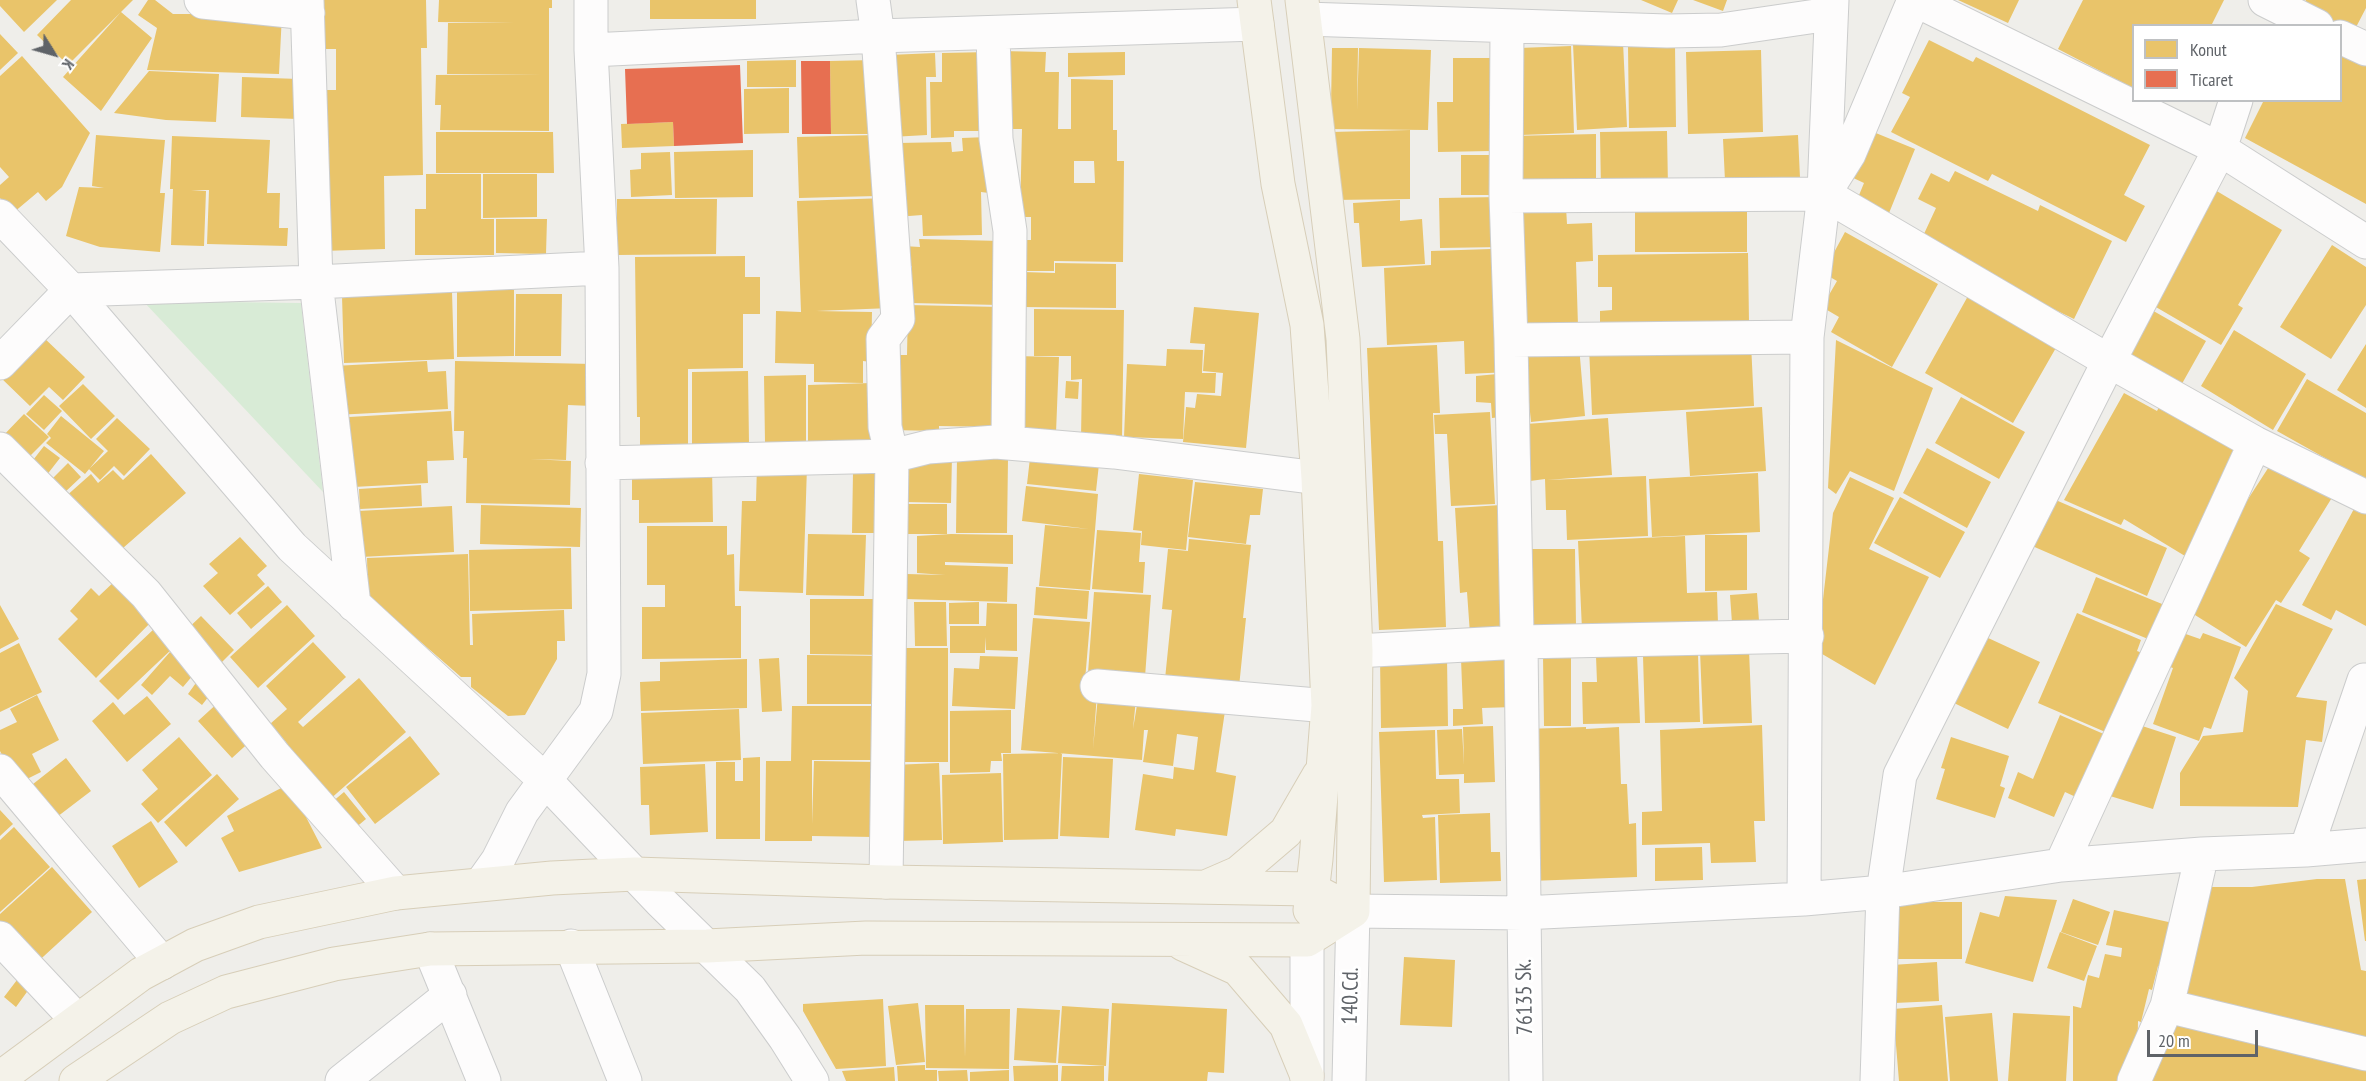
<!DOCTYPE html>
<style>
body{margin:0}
#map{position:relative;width:2366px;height:1081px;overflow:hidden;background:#efeeea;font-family:"PT Sans Narrow",sans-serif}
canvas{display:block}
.legend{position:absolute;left:2132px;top:24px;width:210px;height:78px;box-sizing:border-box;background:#fff;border:2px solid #bfc1c3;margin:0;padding:8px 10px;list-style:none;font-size:18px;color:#5f6368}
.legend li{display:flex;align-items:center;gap:12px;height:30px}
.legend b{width:30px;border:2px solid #bfc1c3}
.north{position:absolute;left:24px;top:24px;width:60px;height:60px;-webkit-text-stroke:4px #fff;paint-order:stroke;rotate:127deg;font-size:16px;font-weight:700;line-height:24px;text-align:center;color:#5f6368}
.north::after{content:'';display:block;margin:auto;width:21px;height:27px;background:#5f6368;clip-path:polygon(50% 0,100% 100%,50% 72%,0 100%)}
.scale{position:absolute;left:2147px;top:1030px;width:111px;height:27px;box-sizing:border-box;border:3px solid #5f6368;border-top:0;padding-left:8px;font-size:18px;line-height:21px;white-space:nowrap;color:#5f6368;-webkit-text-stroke:4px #fff;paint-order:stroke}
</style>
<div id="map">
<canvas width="2366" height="1081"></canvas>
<ul class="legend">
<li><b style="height:16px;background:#e9c46a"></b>Konut</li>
<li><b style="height:16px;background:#e76f51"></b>Ticaret</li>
</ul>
<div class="north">K</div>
<div class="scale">20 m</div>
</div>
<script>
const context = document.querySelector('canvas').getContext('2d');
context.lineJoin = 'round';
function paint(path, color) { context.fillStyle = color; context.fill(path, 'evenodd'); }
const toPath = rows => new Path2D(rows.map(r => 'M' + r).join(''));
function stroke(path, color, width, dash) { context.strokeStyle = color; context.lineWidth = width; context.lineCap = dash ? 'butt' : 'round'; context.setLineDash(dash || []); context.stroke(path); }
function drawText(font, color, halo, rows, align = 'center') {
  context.font = font + ' "PT Sans Narrow",sans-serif'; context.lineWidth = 6; context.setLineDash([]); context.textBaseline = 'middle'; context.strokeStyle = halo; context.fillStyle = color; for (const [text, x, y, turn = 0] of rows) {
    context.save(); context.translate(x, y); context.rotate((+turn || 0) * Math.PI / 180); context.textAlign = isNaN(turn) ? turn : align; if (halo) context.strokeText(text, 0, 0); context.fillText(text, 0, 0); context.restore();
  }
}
paint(toPath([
 [143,301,301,303,323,492]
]), '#d8ebd6');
paint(toPath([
 [0,0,57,0,24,32,0,6],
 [71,0,133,0,68,65,37,35],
 [148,0,155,0,173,14,282,14,279,74,147,70,157,28,138,15],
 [322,0,426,0,427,48,421,48,423,175,384,176,385,249,322,251,324,90,336,90,336,49,322,49],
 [439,0,552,0,552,8,549,8,549,131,440,130,441,105,435,105,436,75,541,74,447,74,448,23,514,23,438,22],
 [650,0,756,0,756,19,650,19],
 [1641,0,1678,0,1672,13],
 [1693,0,1727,0,1723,11],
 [1958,0,2019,0,2008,23],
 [2083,0,2224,0,2211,26,2133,26,2133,88,2058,49],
 [2306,0,2366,0,2366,8,2353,33,2302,7],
 [121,12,152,38,101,111,63,77],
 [0,34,18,53,0,70],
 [1929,40,1973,62,1976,57,2150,145,2124,195,2145,206,2126,242,1992,174,1988,181,1891,132,1910,97,1902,93],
 [1623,42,1627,127,1577,130,1573,44],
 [2340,43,2366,57,2366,204,2245,138,2264,100,2340,100],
 [1675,45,1676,127,1629,128,1628,46],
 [1571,46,1574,133,1521,135,1519,48],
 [1332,48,1358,48,1357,110,1359,48,1431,50,1428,130,1326,129,1331,107],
 [1761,50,1763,132,1688,134,1686,52],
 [1001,51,1046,52,1045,72,1059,72,1058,129,1071,129,1071,79,1113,80,1113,130,1117,130,1117,161,1124,161,1123,262,1054,261,1054,271,1018,271,1018,240,1031,240,1031,217,1020,217,1022,129,1000,129],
 [1074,161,1094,161,1095,183,1074,183],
 [990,52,981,131,954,131,954,137,931,138,930,82,942,82,942,53],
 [1125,52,1125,75,1068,77,1068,53],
 [935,53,936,77,926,77,927,135,891,137,889,55],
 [22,56,90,133,62,187,46,201,38,192,13,213,0,198,0,185,9,177,0,167,0,76],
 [1453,58,1490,58,1491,151,1438,152,1437,102,1453,102],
 [796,60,796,87,747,87,747,61],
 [874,60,875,134,831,134,830,61],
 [149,71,219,74,216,122,166,120,114,113],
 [242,77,299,79,298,119,241,117],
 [789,88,789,133,744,134,744,89],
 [673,122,674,146,622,148,621,124],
 [1866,129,1915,149,1887,218,1855,205,1864,183,1847,175],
 [1410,130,1410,199,1332,200,1331,132],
 [1667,131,1668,188,1601,190,1600,132],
 [436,132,553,132,554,173,436,173],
 [1596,134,1596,188,1520,189,1511,136],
 [96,135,165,140,160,193,165,193,160,252,100,247,66,236,79,187,104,188,92,186],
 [875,135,877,196,799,198,797,137],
 [1798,135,1800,178,1725,181,1723,139],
 [172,136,270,140,267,193,280,193,279,228,288,228,287,246,207,244,209,190,191,190,206,191,204,246,171,245,173,189,170,189],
 [988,137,989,193,981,192,982,235,923,236,922,215,896,217,898,143,951,142,952,152,963,151,962,138],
 [753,150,753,197,675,198,674,152],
 [670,152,672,195,631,197,630,170,641,169,641,153],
 [1461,155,1503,155,1502,195,1461,195],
 [1955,171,2038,211,2040,205,2112,241,2074,319,2002,284,1923,236,1936,208,1918,199,1931,173,1949,182],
 [426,174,481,174,481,219,494,219,494,255,415,255,415,209,426,209],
 [483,174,537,174,537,217,483,218],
 [2210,187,2282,230,2238,305,2243,308,2221,345,2149,303],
 [1500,197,1501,247,1440,248,1439,198],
 [887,198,891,308,816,311,872,312,871,362,863,361,863,383,814,382,814,364,775,363,776,311,801,312,797,201],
 [617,199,717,199,716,254,617,255],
 [1635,199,1747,199,1747,252,1635,252],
 [1400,200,1400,221,1422,219,1425,264,1362,267,1359,223,1354,223,1353,203],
 [1566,207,1567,224,1592,223,1593,261,1576,262,1578,326,1512,328,1519,208],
 [496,219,547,219,546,254,496,253],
 [1845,232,1938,284,1892,367,1831,332,1839,317,1822,307,1837,281,1823,273],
 [919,239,1001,241,999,305,911,303,912,266,902,266,903,246,920,247],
 [2332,245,2366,267,2366,305,2331,359,2280,327],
 [1491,249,1495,340,1511,372,1465,374,1464,341,1387,345,1384,268,1431,265,1431,251],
 [1748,253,1749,323,1600,325,1600,311,1612,310,1612,287,1598,287,1598,255],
 [745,256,745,277,760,277,760,314,743,314,743,368,688,369,688,448,640,449,640,417,637,417,635,257],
 [1055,263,1116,264,1116,308,1022,307,1023,272,1055,273],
 [457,290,514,290,514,356,457,357],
 [452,292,454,359,344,363,342,296],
 [516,294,562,294,561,356,515,356],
 [1968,296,2057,346,2013,423,1925,373],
 [908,305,1001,307,998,427,939,426,939,431,891,430,897,355,907,355],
 [2143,305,2206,341,2179,389,2115,353],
 [1194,307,1259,313,1246,448,1183,442,1186,407,1195,408,1197,394,1221,396,1223,373,1203,371,1205,344,1190,343],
 [1034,309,1124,310,1122,438,1081,438,1082,379,1071,380,1071,356,1034,356],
 [2234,330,2306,374,2273,430,2201,386],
 [41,335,85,377,63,400,49,387,30,406,0,377],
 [1836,340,1933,388,1894,491,1850,471,1836,494,1828,488],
 [1751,343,1754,406,1592,415,1589,347],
 [2366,344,2366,408,2337,390],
 [1437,345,1440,413,1433,413,1438,541,1443,541,1446,627,1379,630,1367,348],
 [1579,346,1585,416,1531,422,1524,351],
 [1167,349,1203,350,1202,373,1216,373,1215,393,1185,392,1183,439,1124,437,1127,364,1166,366],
 [1014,356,1059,357,1056,433,1012,432],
 [427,361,428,372,446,371,448,409,336,415,334,366],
 [455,361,593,364,592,406,568,405,566,460,530,459,571,461,570,505,466,503,467,458,463,458,464,431,454,431],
 [748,371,749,444,692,445,692,372],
 [1508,373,1511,416,1492,418,1491,403,1476,402,1476,376],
 [806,375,806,443,765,443,764,376],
 [2307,379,2366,413,2366,481,2277,431],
 [1066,381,1079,382,1078,399,1065,398],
 [871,383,872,441,808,442,808,385],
 [83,384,115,416,91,439,59,406],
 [2124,393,2157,411,2160,405,2241,448,2185,556,2124,519,2121,525,2064,500],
 [44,395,62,411,44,430,26,414],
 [1961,397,2025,432,1999,479,1935,443],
 [1762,407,1766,471,1690,476,1686,412],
 [451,411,454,460,427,461,428,483,353,487,349,417],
 [1490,412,1495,504,1451,506,1447,434,1435,434,1434,415],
 [24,414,49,437,21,465,0,439],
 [61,416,104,451,85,474,46,443,51,438,47,434],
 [117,418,150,449,124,476,114,466,100,480,89,469,108,451,96,439],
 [1608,418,1612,475,1547,480,1646,476,1648,536,1567,540,1566,510,1546,510,1545,479,1530,481,1526,424],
 [44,446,60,458,46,476,30,464],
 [1927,448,1991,482,1967,528,1903,493],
 [151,454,186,493,115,555,64,498,91,474,98,483,113,470,123,480],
 [908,455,952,456,951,503,906,502],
 [957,458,1008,459,1007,533,956,533],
 [1030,458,1099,464,1096,491,1027,484],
 [2274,459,2333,496,2299,551,2310,558,2281,603,2276,600,2246,647,2187,610,2239,513],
 [68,463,81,477,63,494,51,480],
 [757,465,807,466,803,593,739,591,742,501,756,501],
 [712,467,713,522,639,523,639,500,632,500,632,468],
 [853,472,886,472,885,533,852,533],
 [1758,473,1760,532,1652,537,1649,479],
 [1139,474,1193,480,1186,550,1141,545,1142,531,1133,530],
 [1850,477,1894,498,1869,549,1929,577,1875,685,1817,651,1833,513],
 [1195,482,1263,489,1260,515,1250,515,1246,544,1188,537],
 [421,485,422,506,360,509,359,489],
 [1026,486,1098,494,1090,590,1039,586,1045,525,1089,529,1022,521],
 [1900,497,1965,532,1940,578,1874,543],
 [2051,498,2167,548,2147,596,2030,545],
 [896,504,947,504,947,534,896,534],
 [481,505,581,508,580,547,480,544],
 [1501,505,1508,632,1470,634,1467,592,1460,593,1455,508],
 [452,506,454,552,361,557,358,511],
 [2355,507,2366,513,2366,626,2336,610,2331,620,2302,605],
 [647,526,727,526,727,555,734,554,735,606,741,606,741,658,642,659,642,607,665,607,665,585,647,585],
 [1097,530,1141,533,1139,562,1145,562,1143,593,1092,589],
 [808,534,866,535,864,596,806,595],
 [951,534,1013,535,1013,564,945,562,945,565,1008,567,1007,602,905,599,906,574,945,575,917,573,917,536],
 [1705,535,1747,535,1747,590,1705,591],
 [1685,536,1687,593,1717,592,1718,624,1582,630,1578,541],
 [240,537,267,566,257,575,265,584,230,615,203,586,218,573,209,564],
 [1189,539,1251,545,1243,618,1246,618,1239,687,1165,679,1172,610,1162,609,1168,549,1188,551],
 [571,548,572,609,470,611,469,550],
 [1524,549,1575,549,1576,627,1525,628],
 [468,554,470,645,473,645,472,614,564,610,565,641,557,641,557,659,525,715,508,716,471,687,471,677,461,677,368,596,367,558],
 [2096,577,2167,606,2153,641,2082,612],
 [117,579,156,617,96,678,58,639,78,619,70,611,91,588,99,596],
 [268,586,282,602,251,629,237,613],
 [1036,587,1089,591,1087,619,1034,615],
 [1094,592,1151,595,1145,677,1088,673],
 [1757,593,1759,621,1732,623,1730,595],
 [810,599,883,599,882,655,810,654],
 [914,602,946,602,947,646,915,646],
 [979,602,979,624,949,624,949,603],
 [987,603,1017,604,1017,651,986,650,985,637,985,653,950,653,950,626,986,626],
 [2276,604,2333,629,2296,697,2327,701,2322,742,2306,740,2298,807,2180,806,2180,773,2203,736,2243,732,2248,691,2234,678],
 [0,605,19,639,0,649],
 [287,605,315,636,258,688,230,657],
 [2077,613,2141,640,2137,651,2145,654,2110,734,2038,703],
 [201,616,234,650,215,669,181,635],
 [1033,618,1090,622,1084,692,1097,693,1093,749,1098,696,1136,699,1133,729,1138,699,1225,711,1216,772,1236,776,1227,836,1176,829,1175,836,1135,830,1143,774,1173,779,1174,767,1194,770,1198,737,1177,734,1173,766,1143,762,1148,730,1144,730,1142,760,1021,750],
 [155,628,174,647,118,700,99,681],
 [2180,632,2200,639,2203,633,2241,647,2211,729,2204,727,2199,741,2153,724,2173,668,2167,666],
 [1986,637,2040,662,2008,729,1954,703],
 [313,642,346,677,298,722,303,727,359,678,406,732,328,801,280,747,286,742,270,724,287,709,266,686],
 [19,643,42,692,0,712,0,653],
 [893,648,948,648,948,762,893,762],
 [1749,650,1752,723,1703,724,1700,651],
 [170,652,194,674,183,687,170,676,152,695,141,685],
 [1637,654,1640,723,1583,724,1582,682,1597,682,1596,656],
 [1698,654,1700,722,1645,723,1643,656],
 [807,655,888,656,887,704,807,704],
 [980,656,1018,657,1015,709,952,706,954,668,979,669],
 [1543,656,1571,656,1571,726,1544,726],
 [1447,657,1448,726,1381,728,1380,658],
 [1511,657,1514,707,1482,708,1483,724,1453,726,1453,709,1463,709,1461,659],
 [779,658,782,711,762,712,759,659],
 [747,659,747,708,641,711,640,682,660,681,660,662],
 [198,680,213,691,202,705,188,694],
 [37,695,59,740,32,754,41,772,17,784,0,751,0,730,17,722,10,709],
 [147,696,171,724,127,762,92,721,113,702,124,715],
 [221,700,255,737,232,758,198,721],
 [792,706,882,706,882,760,812,760,812,824,814,761,875,762,874,837,812,836,812,841,765,841,766,761,791,761],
 [739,709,741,760,643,764,641,713],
 [1011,710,1011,753,1001,753,1002,761,991,761,990,772,950,773,950,711],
 [2060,715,2106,735,2078,798,2065,792,2054,817,2008,798,2018,772,2033,779],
 [2133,723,2176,737,2153,809,2110,796],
 [1762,725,1765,821,1754,821,1756,862,1711,863,1710,843,1642,845,1642,812,1662,811,1660,730],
 [1493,726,1495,782,1464,783,1464,774,1439,775,1437,730,1462,729,1464,765,1463,727],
 [1586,727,1586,729,1619,727,1621,784,1627,784,1629,824,1636,823,1637,877,1530,881,1525,729],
 [1435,730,1436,779,1459,779,1460,813,1422,815,1423,818,1435,817,1437,880,1384,882,1379,732],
 [410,736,440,774,375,824,346,787],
 [179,737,212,775,158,823,141,804,158,789,142,770],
 [1951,737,2009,756,2000,786,2005,788,1995,818,1936,799,1945,769,1941,768],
 [1062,753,1058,839,1004,840,1003,754],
 [760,757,760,839,716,839,716,762,735,762,735,781,743,781,743,758],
 [1063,757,1113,759,1109,838,1060,836],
 [66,758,91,791,53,820,28,788],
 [939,763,942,840,896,841,893,765],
 [705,764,708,832,650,835,649,805,641,805,640,767],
 [1001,773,1003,842,943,844,942,775],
 [217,774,239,799,186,847,164,822],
 [289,784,322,848,239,872,221,838,234,831,227,816],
 [344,792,366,819,348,834,325,808],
 [0,810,13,824,0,836],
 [1490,813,1491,852,1500,852,1501,881,1440,883,1438,815],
 [151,821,178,862,139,888,112,846],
 [14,827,50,867,0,912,0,840],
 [1702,847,1703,880,1655,881,1655,848],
 [52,867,92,912,32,967,0,931,0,914],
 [2317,879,2345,879,2361,970,2366,971,2366,1043,2178,999,2202,887,2252,887],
 [2366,879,2366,941,2365,941,2357,880],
 [2005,896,2057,900,2033,982,1965,963,1980,912,1999,917],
 [2073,899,2110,912,2098,945,2061,932],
 [1896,902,1962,902,1962,959,1895,959],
 [2114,910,2173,923,2163,967,2158,966,2152,990,2149,989,2141,1022,2138,1021,2137,1068,2128,1081,2073,1081,2073,1006,2081,1008,2088,975,2099,978,2105,954,2121,957,2122,948,2106,945],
 [2060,932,2097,946,2084,981,2047,968],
 [1404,957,1455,960,1452,1027,1400,1025],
 [1937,962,1939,1001,1894,1003,1892,965],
 [20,976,32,985,16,1007,4,997],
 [883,999,886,1066,836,1069,803,1011,803,1004],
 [918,1003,925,1062,896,1065,888,1006],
 [1112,1003,1227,1009,1224,1073,1208,1072,1207,1081,1108,1081],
 [925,1005,964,1005,965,1057,966,1009,1010,1009,1009,1069,926,1068],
 [1942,1005,1948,1081,1899,1081,1893,1009],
 [1062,1006,1109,1009,1106,1066,1058,1063],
 [1017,1008,1060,1010,1056,1063,1014,1060],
 [1992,1013,1998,1081,1950,1081,1945,1017],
 [2013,1013,2070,1016,2066,1081,2008,1081],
 [2168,1015,2366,1065,2366,1081,2151,1081],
 [925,1065,925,1070,937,1070,937,1081,898,1081,897,1066],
 [1058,1065,1058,1081,1014,1081,1013,1066],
 [1062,1066,1104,1066,1104,1081,1061,1081],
 [894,1067,895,1081,846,1081,842,1071],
 [967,1070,968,1081,939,1081,938,1071],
 [1009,1070,1009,1081,970,1081,970,1072]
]), '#e9c46a');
paint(toPath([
 [801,61,830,61,831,134,802,134],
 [740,65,743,143,674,146,673,122,627,124,625,69]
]), '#e76f51');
const minor = toPath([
 [201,0,203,2,308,13],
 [307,0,316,282,354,605],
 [873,0,878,36,898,319,883,339,885,427,892,456,886,882],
 [1915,0,2220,149,2366,242],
 [2265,0,2317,26],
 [1305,19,1667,31,1721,30,1830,14],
 [1507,27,1506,196,1511,340,1517,634,1521,642,1526,1081],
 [993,34,996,139,1010,231,1008,443],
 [2340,37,2366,49],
 [591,50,878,36,1257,24],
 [1824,192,1832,0],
 [1506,196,1824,194,2109,361,2255,443,2366,497],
 [0,216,71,290,292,547,546,781,660,901,750,989,785,1038,812,1081],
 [1511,340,1807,337],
 [0,363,71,290,316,282,602,268],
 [0,449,146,594,275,756,396,893],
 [602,463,892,456,928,447,996,442,1114,452,1318,478],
 [1356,651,1521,642,1807,636],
 [1097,686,1328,706],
 [0,771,162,963],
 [2306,850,2364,680,2366,681],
 [2061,865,2255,443],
 [481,884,498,860,522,812,596,711,604,674,602,268,591,50,591,0],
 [1804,899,1807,337,1824,194,1849,154,1914,0],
 [0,938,77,1020],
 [1307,940,1307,1079],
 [571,946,625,1081],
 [430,949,484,1081],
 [2167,1006,2366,1054],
 [342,1081,450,995],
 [1349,1081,1353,911,1523,913,1804,899,1883,892,2061,865,2202,854,2306,850,2366,845],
 [1877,1081,1883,892,1900,775,2109,361,2220,149,2236,100],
 [2134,1081,2167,1006,2202,854]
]);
const major = toPath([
 [1254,0,1278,184,1307,325,1318,478,1328,706,1316,859,1310,910],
 [1302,0,1343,339,1356,651,1353,911],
 [1208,886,1238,873,1286,832,1319,775],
 [1183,944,1238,969,1286,1025,1307,1076],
 [0,1078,141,974,195,945,259,922,396,893,552,878,635,874,886,882,1311,889,1353,911],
 [76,1081,170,1018,226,992,334,964,430,949,707,946,866,938,1307,940,1353,911]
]);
stroke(minor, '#cbcccc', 35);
stroke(major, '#d7ceb8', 35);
stroke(minor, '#fdfcfc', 33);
stroke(major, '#f4f2e9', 33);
drawText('22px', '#5f6368', '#fff', [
 ["140.Cd.",1351,996,-89],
 ["76135 Sk.",1525,997,-91]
]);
</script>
